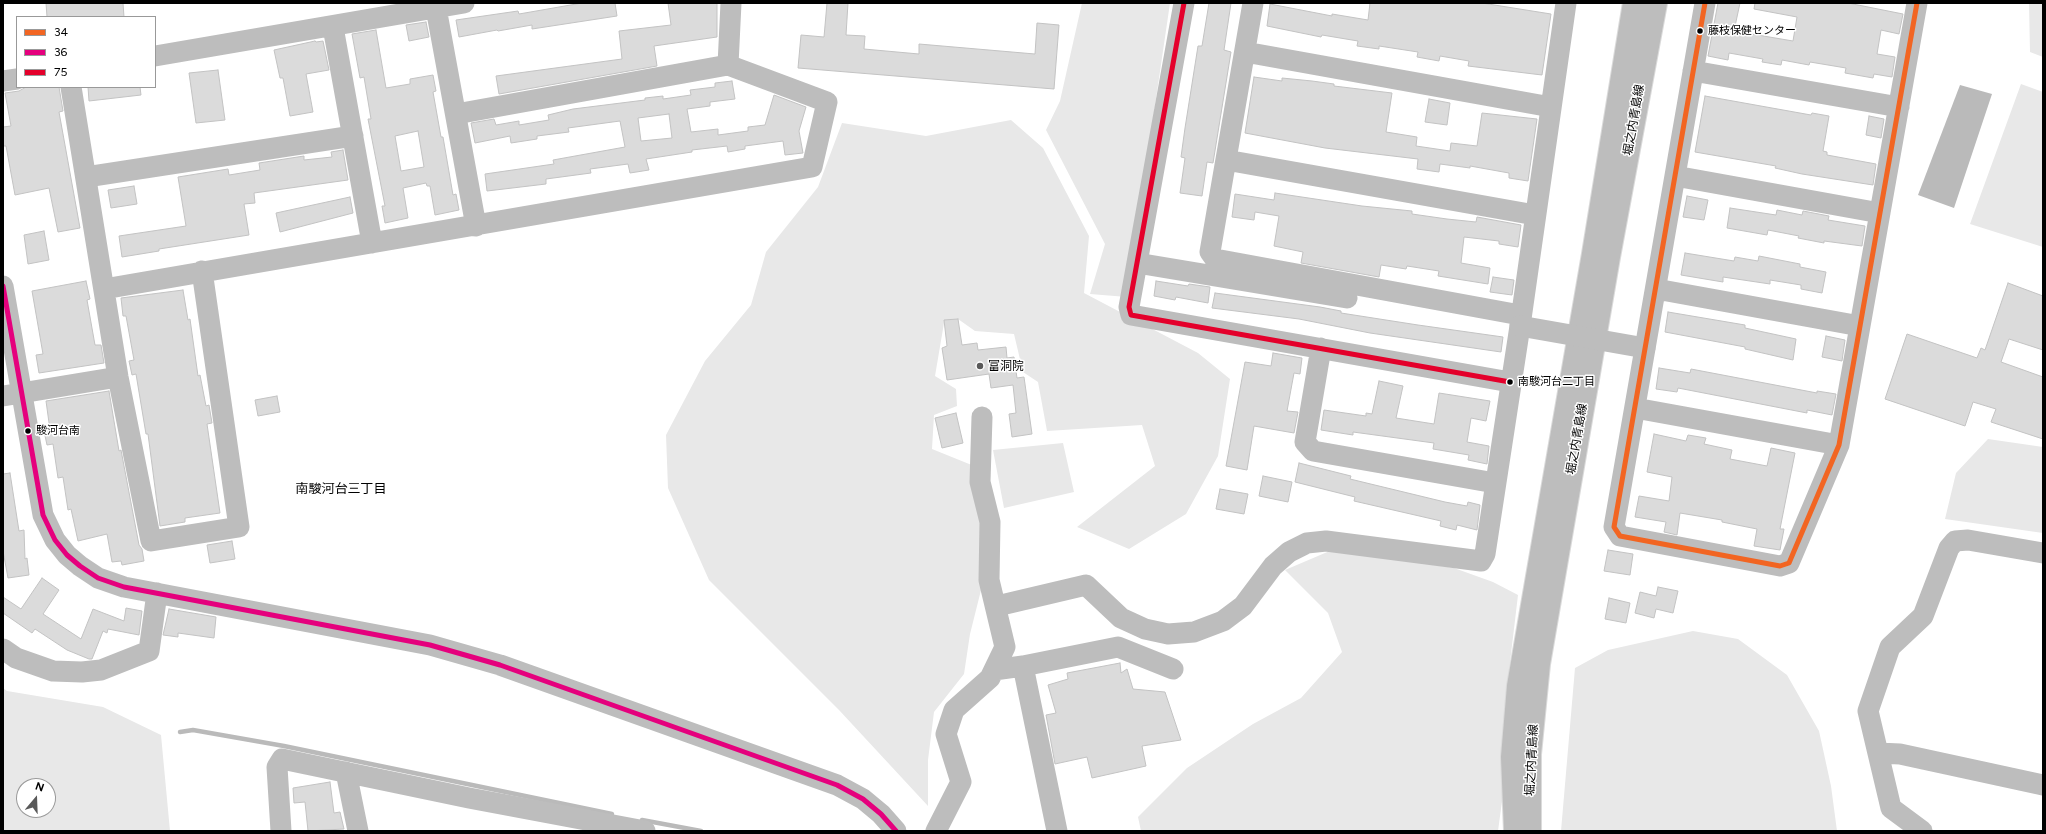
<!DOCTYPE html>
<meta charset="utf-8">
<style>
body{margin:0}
#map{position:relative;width:2046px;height:834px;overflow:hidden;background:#fff;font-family:Figtree,sans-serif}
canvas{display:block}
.frame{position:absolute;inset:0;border:4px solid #000;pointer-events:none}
.legend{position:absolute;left:16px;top:16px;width:140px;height:72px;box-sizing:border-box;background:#fff;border:1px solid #999;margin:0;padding:5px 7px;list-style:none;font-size:12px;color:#000}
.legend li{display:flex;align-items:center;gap:8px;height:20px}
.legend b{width:20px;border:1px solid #999}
.north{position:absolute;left:16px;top:778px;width:40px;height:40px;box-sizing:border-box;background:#fff;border:1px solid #999;border-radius:50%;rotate:19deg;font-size:11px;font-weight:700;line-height:16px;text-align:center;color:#000}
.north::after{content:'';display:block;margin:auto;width:14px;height:18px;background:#595959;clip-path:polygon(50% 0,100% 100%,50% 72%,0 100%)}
</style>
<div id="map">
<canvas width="2046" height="834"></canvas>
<div class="frame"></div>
<ul class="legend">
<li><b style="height:5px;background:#f26522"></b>34</li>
<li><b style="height:5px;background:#e5007d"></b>36</li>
<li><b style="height:5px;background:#e4002b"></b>75</li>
</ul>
<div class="north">N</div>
</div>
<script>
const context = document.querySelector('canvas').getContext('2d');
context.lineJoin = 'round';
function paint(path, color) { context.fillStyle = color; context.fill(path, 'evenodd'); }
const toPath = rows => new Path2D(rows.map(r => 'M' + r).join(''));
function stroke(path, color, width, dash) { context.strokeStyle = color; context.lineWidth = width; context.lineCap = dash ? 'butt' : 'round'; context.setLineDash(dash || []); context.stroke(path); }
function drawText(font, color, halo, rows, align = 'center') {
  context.font = font + ' Figtree,"Noto Sans JP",sans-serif'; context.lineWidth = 3; context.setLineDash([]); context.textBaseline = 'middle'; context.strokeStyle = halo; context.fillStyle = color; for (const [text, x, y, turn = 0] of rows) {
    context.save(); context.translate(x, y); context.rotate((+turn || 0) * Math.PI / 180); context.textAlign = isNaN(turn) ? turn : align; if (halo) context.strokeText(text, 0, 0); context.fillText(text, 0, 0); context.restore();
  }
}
paint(toPath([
 [1082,3,1170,3,1127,297,1090,294,1105,244,1046,130,1060,101],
 [2029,3,2043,3,2043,57,2030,52],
 [2021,84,2043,92,2043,247,1970,224],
 [1011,120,1043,148,1089,236,1084,293,1198,353,1230,379,1218,456,1186,514,1129,549,1077,527,1155,466,1142,425,1047,431,1038,382,1023,372,1014,334,975,331,958,319,944,323,935,376,956,389,957,406,934,415,932,449,984,470,997,526,970,634,964,674,934,712,928,760,928,806,839,710,709,580,668,488,666,435,705,361,751,305,766,252,818,187,842,123,926,136],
 [1988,439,2043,447,2043,533,1945,519,1956,473],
 [1063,443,1074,492,1004,508,993,450],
 [1332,550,1454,568,1493,582,1518,595,1504,713,1505,779,1498,831,1141,831,1138,817,1187,768,1253,724,1301,698,1342,652,1328,613,1285,570],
 [1693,631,1738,639,1787,675,1819,731,1831,786,1837,831,1561,831,1575,668,1608,650],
 [3,688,7,691,103,707,161,735,170,831,3,831],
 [24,786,48,786,48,810,24,810]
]), '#e8e8e8');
paint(toPath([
 [1960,85,1992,94,1954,208,1918,195]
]), '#bababa');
stroke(toPath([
 [180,732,193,730,284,746,612,814],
 [642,820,701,831]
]), '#bababa', 4.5);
const building = toPath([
 [46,3,123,3,124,17,47,17,46,3],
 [582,3,615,3,617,16,532,29,532,25,498,31,497,30,459,37,456,20,518,11,519,14,582,3],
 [668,3,717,3,717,37,654,46,657,66,499,94,496,76,622,59,619,31,671,25,668,3],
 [827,3,848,3,846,35,865,36,864,49,919,54,919,44,1035,54,1037,23,1059,25,1054,89,798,68,801,35,824,37,827,3],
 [1209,3,1231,3,1224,50,1231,52,1213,163,1207,162,1202,196,1180,193,1185,158,1181,157,1185,128,1198,46,1202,46,1209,3],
 [1370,3,1482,3,1551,14,1542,75,1468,66,1469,61,1440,56,1439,61,1417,57,1418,52,1379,46,1379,49,1357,46,1358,41,1322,35,1321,37,1267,26,1270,4,1332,16,1332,14,1368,20,1370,3],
 [1718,3,1740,3,1734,31,1793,41,1797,17,1754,9,1755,3,1848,3,1903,14,1899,34,1881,30,1877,54,1895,57,1892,77,1874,74,1873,78,1845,73,1846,68,1810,62,1809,65,1782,60,1781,65,1762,62,1763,59,1729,53,1728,60,1708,56,1718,3],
 [426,22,429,37,409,41,406,25,426,22],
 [376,30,386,88,410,84,410,79,433,75,436,91,433,92,441,137,443,137,453,195,456,194,459,210,435,215,430,186,427,186,426,183,403,188,408,218,385,223,382,206,385,206,368,119,371,119,364,77,360,78,352,34,376,30],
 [418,131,424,167,401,171,395,136,418,131],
 [315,41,316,42,323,41,329,70,306,74,313,112,290,116,283,78,280,78,274,50,315,41],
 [218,70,225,120,196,123,189,73,218,70],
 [1254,77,1282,81,1282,78,1312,81,1334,84,1334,86,1392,93,1386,132,1417,137,1416,146,1450,151,1451,143,1477,146,1482,113,1537,119,1528,181,1509,178,1509,173,1470,166,1470,168,1440,164,1439,172,1417,169,1418,159,1325,148,1245,133,1254,77],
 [732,81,735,99,710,102,710,106,687,109,691,132,718,129,718,135,748,131,748,127,765,125,774,95,806,107,799,131,803,153,785,155,783,141,745,146,745,149,728,152,727,146,692,150,692,152,646,159,649,170,630,173,628,164,590,169,591,173,546,179,546,184,487,191,485,174,554,164,553,160,625,147,620,121,568,128,569,132,537,136,537,139,511,143,510,136,475,143,471,123,494,119,496,125,519,121,519,125,549,120,548,115,573,109,645,100,645,98,663,96,663,99,691,95,690,90,715,87,715,83,732,81],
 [669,114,672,138,641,141,638,118,669,114],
 [26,87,59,87,63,111,59,112,80,228,58,232,49,188,15,195,6,146,3,146,3,127,11,126,5,93,19,91,26,87],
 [88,87,140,87,141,95,89,101,88,87],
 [1705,96,1811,115,1812,113,1829,116,1823,151,1827,152,1827,155,1876,164,1873,185,1802,174,1775,168,1776,166,1695,152,1705,96],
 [1429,99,1450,103,1447,125,1425,122,1429,99],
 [1869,116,1884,119,1881,138,1866,135,1869,116],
 [343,150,348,180,254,193,255,203,244,204,249,235,159,249,159,251,122,257,119,236,186,226,178,177,228,169,229,175,260,170,259,163,304,156,304,160,332,157,331,152,343,150],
 [134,186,137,204,111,208,108,190,134,186],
 [1275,193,1362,206,1412,211,1412,214,1447,219,1476,222,1477,217,1521,225,1518,247,1499,244,1499,241,1464,237,1461,263,1490,268,1488,284,1438,276,1439,271,1407,266,1406,269,1381,265,1379,277,1301,263,1303,252,1274,246,1279,216,1255,212,1254,220,1232,217,1235,194,1274,200,1275,193],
 [1687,196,1708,200,1704,220,1683,217,1687,196],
 [350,197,353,213,280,232,276,213,350,197],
 [1730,208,1776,215,1777,210,1802,215,1803,211,1829,216,1828,220,1865,226,1862,246,1824,241,1824,243,1798,238,1799,236,1768,230,1767,235,1727,228,1730,208],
 [44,231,49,260,28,264,24,235,44,231],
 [1685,253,1734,261,1735,257,1758,261,1759,256,1800,264,1800,267,1826,272,1822,293,1801,289,1801,285,1770,280,1770,284,1723,277,1723,282,1681,275,1685,253],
 [1493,277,1514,280,1512,295,1490,292,1493,277],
 [86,281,90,299,87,300,95,345,101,345,104,363,39,373,36,355,43,354,32,291,86,281],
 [1156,281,1188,286,1189,284,1210,287,1208,303,1176,297,1175,300,1154,296,1156,281],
 [2008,283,2043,296,2043,350,2009,339,2001,362,2043,377,2043,439,1991,422,1996,409,1973,402,1965,426,1885,399,1907,334,1977,358,1981,348,1985,350,2008,283],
 [183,290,188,320,190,319,198,376,200,375,206,406,209,405,212,423,207,424,220,513,185,518,185,522,160,526,148,434,146,434,136,374,132,375,129,361,134,360,126,316,123,316,121,298,183,290],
 [1215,293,1320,307,1341,311,1341,313,1418,325,1503,337,1501,352,1370,333,1299,319,1212,308,1215,293],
 [1668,312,1745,325,1745,328,1796,339,1793,360,1745,349,1745,347,1665,332,1668,312],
 [958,319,962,345,977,343,978,350,1006,347,1007,358,1014,357,1017,378,1024,377,1032,434,1012,437,1009,414,1016,413,1013,385,991,388,989,374,947,380,942,348,947,346,944,320,958,319],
 [1826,336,1845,340,1842,361,1822,357,1826,336],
 [1273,353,1302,358,1300,374,1294,373,1287,411,1298,412,1294,433,1254,426,1247,470,1226,466,1245,362,1271,366,1273,353],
 [1659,368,1690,373,1691,369,1817,393,1817,391,1836,394,1832,415,1807,410,1807,413,1678,388,1677,392,1656,389,1659,368],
 [1379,381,1403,386,1396,418,1434,424,1439,393,1490,401,1486,421,1471,418,1467,442,1489,446,1487,464,1468,460,1469,455,1433,449,1434,443,1353,432,1353,435,1321,430,1324,410,1366,416,1366,413,1372,414,1379,381],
 [109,391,119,451,121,450,139,545,142,549,144,561,122,565,121,561,112,562,107,534,78,541,71,509,68,510,63,477,58,478,53,444,47,445,44,431,50,430,46,401,109,391],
 [277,396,280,412,258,416,255,400,277,396],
 [956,413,963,443,942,448,935,418,956,413],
 [1654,434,1686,441,1688,435,1706,438,1704,444,1732,450,1730,459,1767,466,1771,448,1795,453,1780,529,1784,529,1780,550,1754,546,1757,529,1722,522,1722,520,1680,513,1677,535,1664,532,1666,522,1635,517,1639,496,1669,501,1672,477,1647,472,1654,434],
 [1299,463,1351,476,1350,479,1445,502,1467,506,1468,502,1480,505,1477,530,1457,525,1456,530,1440,526,1441,521,1354,501,1355,497,1295,482,1299,463],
 [10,473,19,531,24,530,25,559,27,558,29,575,8,578,3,551,3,474,10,473],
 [1263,476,1292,482,1288,502,1259,496,1263,476],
 [1220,489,1248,494,1244,514,1216,509,1220,489],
 [232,541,235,559,210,563,207,545,232,541],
 [1608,550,1633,554,1630,575,1604,571,1608,550],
 [42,578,59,590,43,614,81,639,93,609,124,621,126,608,142,611,139,635,108,629,107,633,103,631,92,659,89,659,67,650,35,629,32,633,3,613,3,597,21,609,42,578],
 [1658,587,1678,591,1673,613,1656,609,1654,618,1635,613,1640,592,1656,596,1658,587],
 [1609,598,1630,603,1626,623,1605,619,1609,598],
 [169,609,216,617,214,638,178,633,178,637,163,635,169,609],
 [1120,663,1121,673,1127,669,1133,689,1165,692,1181,740,1142,746,1146,766,1092,778,1087,757,1055,764,1046,715,1056,713,1048,685,1068,679,1067,673,1120,663],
 [330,782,334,813,340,812,344,829,308,831,305,802,294,803,293,788,330,782]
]);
paint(building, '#dbdbdb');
stroke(building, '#c3c3c3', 1);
const major = toPath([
 [1515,831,1512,757,1518,686,1593,254,1634,3],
 [1530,831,1530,754,1539,664,1609,257,1656,3]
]);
stroke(major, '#dbdbdb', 24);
stroke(toPath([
 [1184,3,1129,307,1131,315,1510,382],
 [1253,3,1210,252,1215,259,1520,315],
 [1705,3,1614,527,1620,536,1780,566,1789,563,1839,445,1917,3],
 [436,8,476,226],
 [333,27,372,243],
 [1245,52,1551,107],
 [155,56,464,3],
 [1693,71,1899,107],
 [3,81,17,79],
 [71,87,118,377,151,541,239,527,202,271],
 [456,114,728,65],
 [1226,160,1535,215],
 [1675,176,1880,213],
 [86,177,353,136],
 [1137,263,1347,298],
 [3,286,43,515,55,540,67,555,80,566,98,578,124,587,430,645,500,665,837,785,863,799,881,814,896,831],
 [104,289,812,167,827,102,728,65,731,3],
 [1656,289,1860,326],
 [1321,348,1305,442,1313,451,1495,483],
 [3,396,118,377],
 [1635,408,1839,445],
 [997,606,1086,585,1121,618,1145,629,1168,634,1194,632,1223,621,1243,606,1273,566,1289,552,1307,543,1326,541,1481,561,1485,554,1520,326,1566,3],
 [3,649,16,658,53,671,82,672,101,670,149,651,157,593],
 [1023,666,1057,831],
 [994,670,1023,666,1118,647,1173,669],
 [1878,753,1900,754,2043,785],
 [346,772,358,831],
 [281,831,277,767,282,759,469,798,645,831],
 [936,831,961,782,946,734,954,710,990,678,1005,647,989,580,990,522,980,482,982,417],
 [1922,831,1891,808,1868,711,1890,647,1923,616,1949,548,1955,541,1968,540,2043,553]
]), '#bdbdbd', 21);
stroke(major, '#bdbdbd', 22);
stroke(toPath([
 [1520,326,1645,348]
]), '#bdbdbd', 21);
stroke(toPath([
 [1705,3,1614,527,1620,536,1780,566,1789,563,1839,445,1917,3]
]), '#f26522', 5);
stroke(toPath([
 [3,286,43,515,55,540,67,555,80,566,98,578,124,587,430,645,500,665,837,785,863,799,881,814,896,831]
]), '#e5007d', 5);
stroke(toPath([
 [1184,3,1129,307,1131,315,1510,382]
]), '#e4002b', 5);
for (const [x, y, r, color] of [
 [1700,31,3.5,"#000"],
 [980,366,4,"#595959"],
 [1510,382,3.5,"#000"],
 [28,431,3.5,"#000"]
]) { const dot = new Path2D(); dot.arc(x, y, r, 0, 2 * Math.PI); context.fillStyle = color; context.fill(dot); stroke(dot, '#fff', 1.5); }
drawText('11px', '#000', '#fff', [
 ["藤枝保健センター",1708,31],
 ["南駿河台二丁目",1518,382],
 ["駿河台南",36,431]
], 'left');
drawText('12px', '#000', '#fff', [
 ["堀之内青島線",1634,120,-80],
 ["堀之内青島線",1577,439,-80],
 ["堀之内青島線",1532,760,-87]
]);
drawText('12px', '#000', '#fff', [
 ["富洞院",988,366]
], 'left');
drawText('13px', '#000', '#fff', [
 ["南駿河台三丁目",341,489]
]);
</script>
